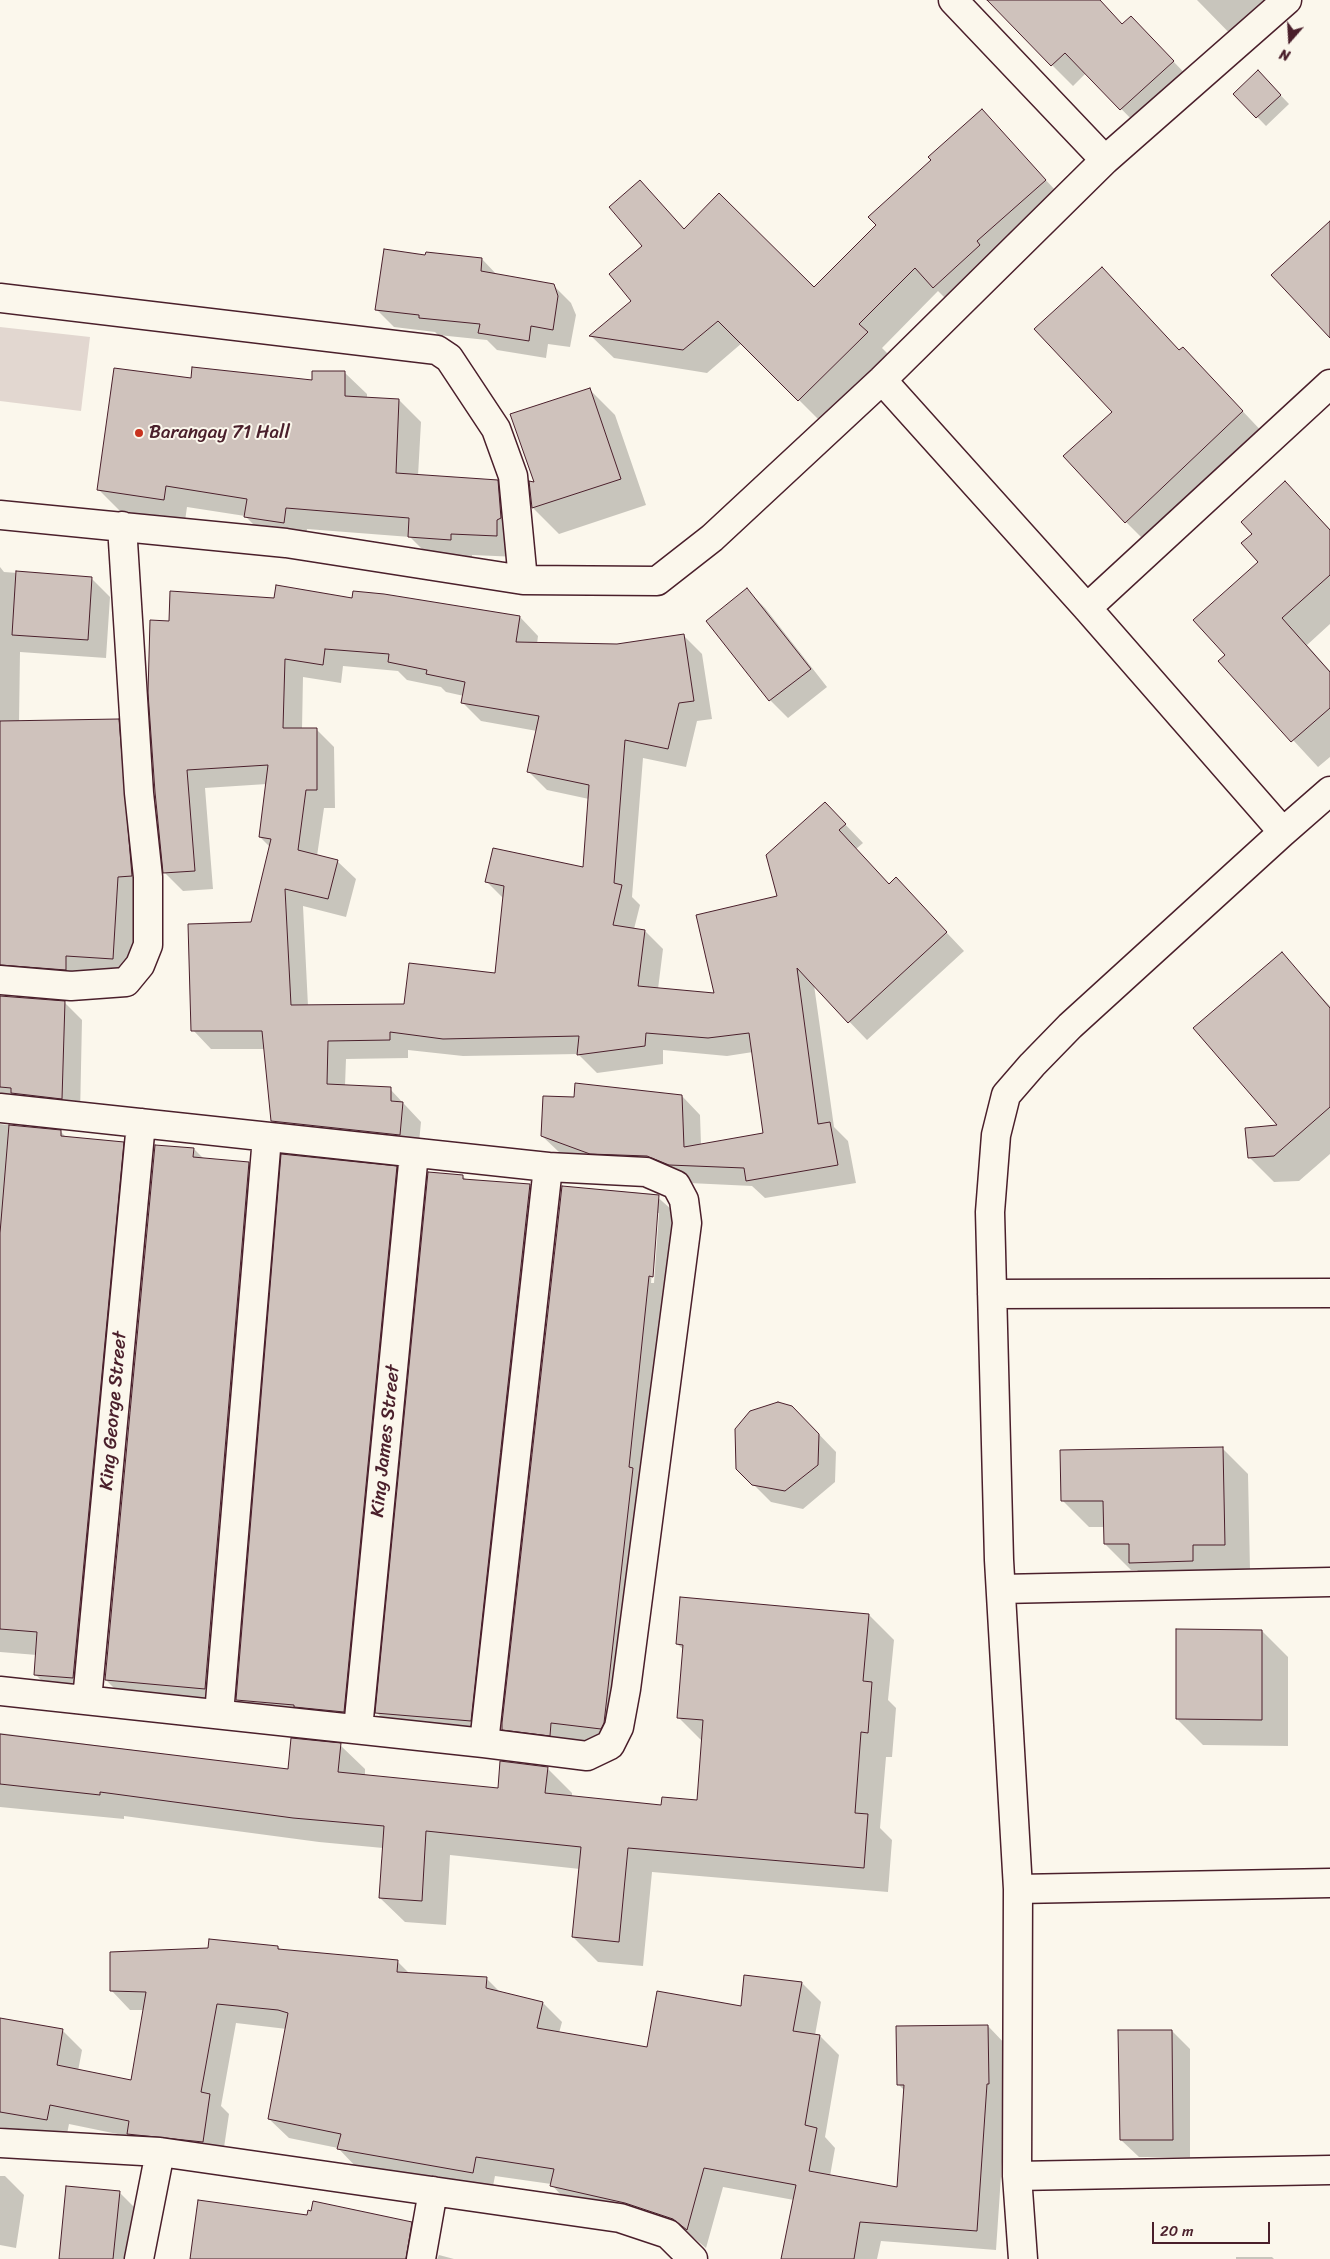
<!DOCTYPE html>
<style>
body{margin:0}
#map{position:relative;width:1330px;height:2259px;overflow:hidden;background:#fbf7ec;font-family:Sriracha,sans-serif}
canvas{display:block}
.north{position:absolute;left:1265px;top:15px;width:50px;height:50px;-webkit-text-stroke:4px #fbf7ec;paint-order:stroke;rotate:199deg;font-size:14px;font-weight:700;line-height:20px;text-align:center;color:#4a1f2b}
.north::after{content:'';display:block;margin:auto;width:18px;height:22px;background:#4a1f2b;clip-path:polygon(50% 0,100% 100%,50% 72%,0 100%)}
.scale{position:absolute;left:1152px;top:2222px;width:118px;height:22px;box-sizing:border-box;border:2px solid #4a1f2b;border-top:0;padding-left:6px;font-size:15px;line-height:18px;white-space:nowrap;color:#4a1f2b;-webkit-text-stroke:4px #fbf7ec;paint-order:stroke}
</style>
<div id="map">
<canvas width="1330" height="2259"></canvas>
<div class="north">N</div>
<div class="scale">20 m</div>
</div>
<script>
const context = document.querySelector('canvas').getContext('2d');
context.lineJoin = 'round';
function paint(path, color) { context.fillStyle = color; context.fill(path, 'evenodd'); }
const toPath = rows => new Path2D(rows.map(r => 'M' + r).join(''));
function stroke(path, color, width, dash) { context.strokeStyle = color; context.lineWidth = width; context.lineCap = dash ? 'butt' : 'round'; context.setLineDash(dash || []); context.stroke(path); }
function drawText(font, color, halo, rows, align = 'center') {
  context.font = font + ' Sriracha,sans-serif'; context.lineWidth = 4; context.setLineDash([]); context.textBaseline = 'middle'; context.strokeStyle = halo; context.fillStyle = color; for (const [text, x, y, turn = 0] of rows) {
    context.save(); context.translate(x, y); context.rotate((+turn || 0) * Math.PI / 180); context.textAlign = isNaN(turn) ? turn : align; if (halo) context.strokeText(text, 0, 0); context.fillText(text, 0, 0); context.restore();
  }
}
paint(toPath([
 [0,327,90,337,81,411,0,401]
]), '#e2d7d0');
paint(toPath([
 [1015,0,1099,0,1123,25,1131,17,1194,83,1142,130,1086,73,1073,86,1052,65,1001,13],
 [1197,0,1300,0,1247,51],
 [1267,81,1289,104,1266,126,1235,94],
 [982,111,1068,204,957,310,938,291,882,348,890,356,822,423,742,343,707,373,614,358,591,336,633,301,643,246,639,182,685,230,814,289,878,226,933,161],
 [426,257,482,259,498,276,553,285,571,303,576,315,570,347,548,344,546,358,497,350,487,340,438,335,435,332,394,327,376,309],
 [1183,348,1268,438,1152,548,1126,522,1180,351],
 [345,373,367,394,367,398,399,400,421,422,418,476,497,481,519,503,518,557,472,555,472,561,431,558,410,537,307,529,305,544,267,538,245,516,187,507,185,521,120,511,98,489,192,380,313,381],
 [589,389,615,415,646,505,559,534,533,508,531,483,535,483],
 [1285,483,1330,529,1330,624,1307,645,1330,671,1330,757,1318,767,1220,661,1227,655,1260,562,1254,534],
 [0,567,4,572,91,578,110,597,106,658,20,652,19,722,118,720,137,739,137,896,132,977,0,969],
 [747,590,765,608,827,687,788,718,770,700,708,621],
 [275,599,353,600,520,617,538,636,537,644,617,645,684,636,702,654,712,719,697,721,686,767,643,758,632,897,640,905,634,929,645,931,663,949,658,989,716,995,779,897,843,822,863,843,856,849,889,885,896,879,964,951,867,1040,814,985,834,1127,848,1141,856,1183,765,1198,752,1186,689,1183,609,1171,560,1153,541,1135,575,1099,682,1096,700,1115,701,1145,765,1134,753,1052,727,1056,663,1050,663,1064,597,1073,578,1054,463,1056,408,1050,408,1058,346,1059,345,1086,390,1089,421,1122,418,1153,290,1139,272,1121,265,1049,211,1049,193,1030,252,923,270,847,260,837,267,784,205,788,213,889,183,891,165,873,170,622],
 [343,666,398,671,407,680,441,687,446,692,464,696,463,703,481,721,537,731,529,772,547,790,589,799,584,868,487,882,504,899,496,974,405,1005,308,1006,303,906,346,917,356,879,337,861,317,856,324,808,335,808,334,747,316,729,302,729,303,677,341,683],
 [1281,954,1330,1006,1330,1154,1299,1181,1274,1182,1249,1157,1280,1127],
 [0,996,64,1002,82,1020,80,1116,0,1100],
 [0,1124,61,1132,67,1138,123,1143,148,1168,98,1702,60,1699,35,1674,37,1655,0,1652],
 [194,1149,204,1159,249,1163,275,1189,231,1715,132,1706,106,1680],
 [396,1168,422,1193,369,1736,262,1725,237,1700],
 [462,1176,467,1180,530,1185,552,1208,493,1743,399,1735,377,1713],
 [563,1187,654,1194,681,1218,654,1491,625,1745,623,1750,573,1745,526,1751,504,1729],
 [657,1213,659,1213,654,1283,651,1283],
 [810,1425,836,1452,835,1482,803,1509,771,1502,753,1484],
 [1222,1448,1248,1474,1250,1570,1156,1588,1137,1570,1131,1570,1105,1544,1105,1527,1089,1527,1063,1501],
 [869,1615,894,1640,888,1700,896,1708,892,1757,886,1757,880,1828,892,1840,888,1892,652,1872,643,1966,598,1962,573,1937,580,1869,450,1855,446,1925,405,1922,380,1898,383,1848,319,1842,124,1816,124,1819,0,1807,0,1733,290,1770,340,1745,365,1769,365,1776,499,1790,547,1768,572,1793,572,1797,662,1806,698,1801,703,1742,678,1717,684,1650,677,1644],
 [1262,1631,1288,1657,1288,1746,1203,1745,1177,1719],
 [278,1947,281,1950,397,1961,410,1974,486,1978,501,1993,543,2003,562,2022,559,2033,648,2049,802,1983,821,2002,815,2035,820,2036,839,2055,825,2137,835,2148,830,2176,898,2189,905,2091,898,2084,988,2026,1007,2046,1006,2102,996,2250,881,2241,877,2259,782,2259,794,2200,723,2187,706,2248,694,2238,645,2222,570,2205,551,2184,495,2176,492,2191,357,2168,338,2148,289,2138,269,2119,287,2029,236,2023,221,2106,229,2114,222,2161,148,2152,132,2137,69,2124,66,2139,0,2127,0,2020,62,2030,82,2050,78,2071,132,2081,144,2010,130,2010,111,1990],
 [1172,2031,1190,2049,1190,2157,1139,2157,1121,2140],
 [0,2176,5,2176,24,2195,16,2248,0,2245],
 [119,2192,138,2211,133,2259,60,2259],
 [308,2217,411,2223,430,2242,428,2259,192,2259],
 [439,2255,454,2259,437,2259],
 [1236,2257,1272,2257,1274,2259,1236,2259]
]), '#0003');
const building = toPath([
 [987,0,1100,0,1122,24,1131,16,1174,61,1120,110,1065,53,1051,66,987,0],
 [1258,70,1281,95,1256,118,1233,94,1258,70],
 [982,109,1046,180,977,241,980,245,933,288,915,268,859,324,868,332,798,401,718,321,683,350,589,336,631,301,609,274,642,246,609,207,640,180,684,229,719,193,814,287,876,225,868,217,931,160,928,157,982,109],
 [1330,221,1330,338,1271,275,1330,221],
 [384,249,425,255,426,252,482,258,481,271,554,284,558,296,553,330,531,326,529,341,478,333,480,324,419,318,419,315,375,310,384,249],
 [1102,267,1179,350,1183,347,1243,411,1125,523,1063,456,1112,412,1034,329,1102,267],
 [192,367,312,380,312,371,345,371,345,396,399,399,396,473,498,480,501,518,497,520,497,536,451,534,451,540,408,537,409,518,286,508,284,523,244,517,247,499,166,486,164,500,97,490,114,368,191,378,192,367],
 [590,388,621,479,532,508,529,481,534,482,510,414,590,388],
 [1285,481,1330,530,1330,575,1282,618,1330,672,1330,708,1291,742,1218,661,1225,655,1193,620,1258,562,1241,543,1252,534,1241,522,1285,481],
 [16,571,92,577,88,640,12,635,16,571],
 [276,585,352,598,353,591,384,594,520,616,516,642,617,644,684,634,694,701,679,703,668,749,625,740,614,883,622,885,613,925,645,930,638,986,714,993,696,915,777,896,766,855,825,802,846,824,839,830,889,884,896,877,947,932,848,1023,797,968,818,1124,830,1122,838,1165,746,1181,744,1168,669,1165,647,1156,590,1154,541,1136,543,1096,574,1097,575,1083,682,1095,684,1147,763,1133,749,1033,708,1038,646,1033,645,1046,577,1055,579,1036,443,1039,390,1032,390,1040,328,1041,327,1084,391,1087,391,1101,403,1102,400,1135,271,1121,262,1031,191,1031,188,924,251,922,271,839,259,837,268,765,187,770,195,871,163,873,155,792,148,693,150,620,169,621,170,591,274,598,276,585],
 [325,649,389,654,388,662,427,670,426,674,465,682,461,703,539,716,527,772,589,785,583,867,493,848,485,882,504,886,495,973,409,963,404,1004,291,1005,285,889,328,899,338,860,298,850,306,790,317,790,317,728,283,728,285,659,323,665,325,649],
 [747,588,811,669,769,701,706,621,747,588],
 [119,719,132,876,118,877,113,959,66,956,66,970,0,965,0,721,119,719],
 [1282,952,1330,1008,1330,1107,1274,1156,1248,1158,1245,1128,1277,1125,1193,1028,1282,952],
 [0,996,65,1001,62,1099,11,1093,11,1088,0,1087,0,996],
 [9,1125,61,1130,61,1136,124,1142,73,1678,34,1675,37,1632,0,1629,0,1233,9,1125],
 [155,1145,194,1148,193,1157,249,1162,205,1689,105,1680,155,1145],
 [281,1154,397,1166,344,1712,294,1707,294,1705,236,1700,281,1154],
 [428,1172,463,1175,463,1179,530,1184,471,1721,375,1713,428,1172],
 [562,1186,659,1195,653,1277,649,1276,629,1467,633,1468,604,1723,601,1729,551,1723,550,1736,502,1730,502,1723,562,1186],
 [778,1402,792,1406,819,1434,818,1465,785,1491,752,1485,736,1469,735,1429,750,1411,778,1402],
 [1223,1447,1225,1545,1193,1545,1193,1561,1129,1563,1129,1544,1104,1544,1103,1501,1061,1501,1060,1450,1223,1447],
 [680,1597,869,1614,863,1681,872,1682,868,1733,861,1732,855,1813,868,1814,864,1868,628,1848,619,1942,572,1937,581,1847,426,1831,422,1901,379,1898,384,1826,293,1818,100,1792,100,1795,0,1784,0,1734,288,1769,291,1738,341,1743,338,1772,498,1788,500,1761,548,1767,545,1793,661,1805,662,1797,697,1800,703,1720,677,1718,683,1645,676,1644,680,1597],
 [1176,1629,1262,1630,1262,1720,1176,1719,1176,1629],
 [209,1939,278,1946,278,1949,398,1960,397,1972,487,1977,486,1988,543,2002,537,2028,647,2047,657,1991,741,2006,744,1975,802,1982,793,2031,820,2035,805,2125,817,2128,809,2171,897,2187,904,2085,897,2085,896,2026,988,2025,989,2084,987,2084,977,2231,860,2222,854,2259,781,2259,796,2185,704,2168,687,2230,673,2219,625,2203,550,2186,554,2169,476,2157,473,2173,337,2149,341,2134,268,2119,288,2013,278,2010,217,2004,201,2092,210,2094,203,2142,127,2134,129,2121,50,2105,47,2120,0,2112,0,2018,63,2029,57,2065,131,2080,146,1992,110,1991,110,1952,208,1948,209,1939],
 [1118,2030,1172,2030,1173,2140,1120,2140,1118,2030],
 [66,2186,120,2191,113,2259,59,2259,66,2186],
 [198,2200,307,2215,308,2210,311,2211,313,2201,412,2222,406,2259,190,2259,198,2200]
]);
paint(building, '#cfc2bc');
stroke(building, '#4a1f2b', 1);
const minor = toPath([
 [953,0,1105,160],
 [0,298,437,350,449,358,496,429,513,476,523,580],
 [882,380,1087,608,1283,832,1330,791],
 [0,515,286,543,523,580,657,581,712,538,882,380,1105,160,1287,0],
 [1087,608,1330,384],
 [0,980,71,986,126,982,140,965,148,945,148,877,139,793,122,526],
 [0,1108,548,1167,646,1172,676,1185,684,1200,687,1223,626,1689,619,1727,610,1745,587,1756,484,1743,0,1691],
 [992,1294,1330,1293],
 [1001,1589,1330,1582],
 [87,1700,141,1123],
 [219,1714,267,1137],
 [358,1729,414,1153],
 [484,1743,548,1167],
 [1018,1889,1330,1883],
 [0,2143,160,2152,620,2218,668,2234,693,2259],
 [1017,2176,1330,2170],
 [139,2259,160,2152],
 [421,2259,433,2191],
 [1023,2259,1017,2176,1018,1889,999,1560,990,1212,996,1135,1006,1095,1032,1065,1070,1026,1283,832]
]);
stroke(minor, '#4a1f2b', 31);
stroke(minor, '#fbf7ec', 28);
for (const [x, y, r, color] of [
 [139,433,5,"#c8321e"]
]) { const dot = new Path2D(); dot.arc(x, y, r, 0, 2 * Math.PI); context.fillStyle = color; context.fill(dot); stroke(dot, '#fbf7ec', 2); }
drawText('19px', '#4a1f2b', '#fbf7ec', [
 ["Barangay 71 Hall",149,433]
], 'left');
drawText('19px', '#4a1f2b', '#fbf7ec', [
 ["King George Street",114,1411,-85],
 ["King James Street",386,1441,-84]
]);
</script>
